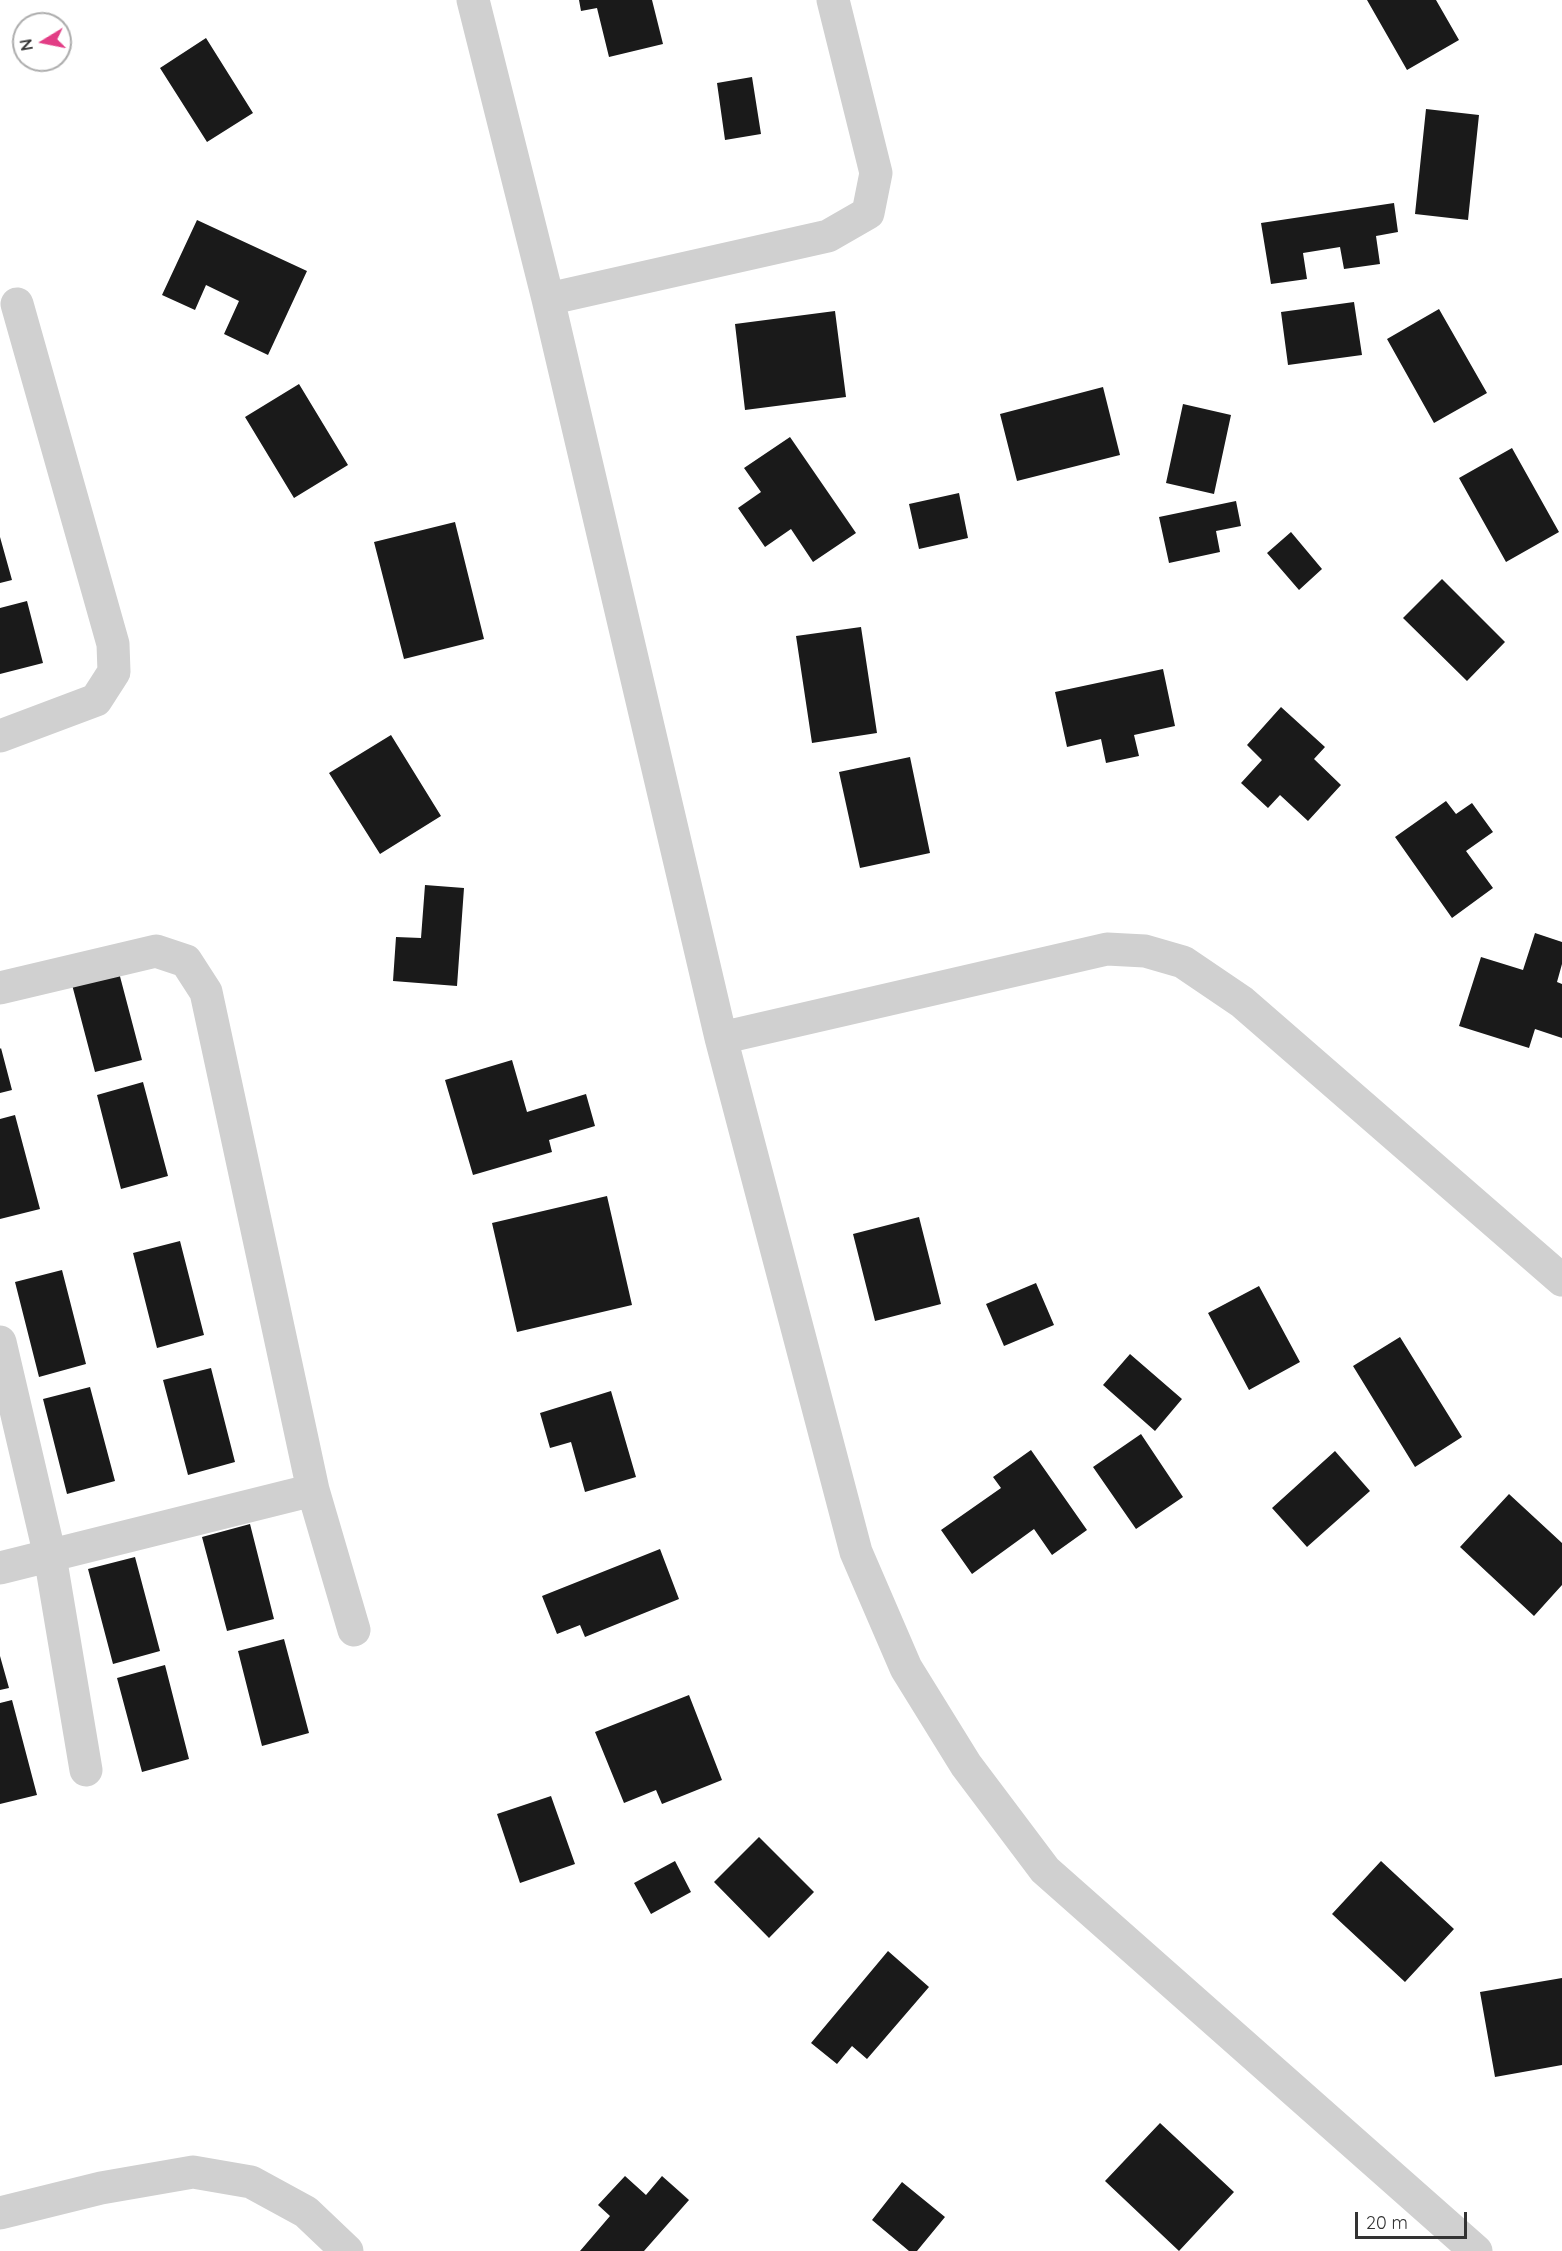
<!DOCTYPE html>
<style>
body{margin:0}
#map{position:relative;width:1562px;height:2251px;overflow:hidden;background:#fff;font-family:Quicksand,sans-serif}
canvas{display:block}
.north{position:absolute;left:12px;top:12px;width:60px;height:60px;box-sizing:border-box;background:#fff;border:2px solid #adadad;border-radius:50%;rotate:260deg;font-size:16px;font-weight:700;line-height:24px;text-align:center;color:#333}
.north::after{content:'';display:block;margin:auto;width:21px;height:27px;background:#e23d85;clip-path:polygon(50% 0,100% 100%,50% 72%,0 100%)}
.scale{position:absolute;left:1355px;top:2212px;width:112px;height:27px;box-sizing:border-box;border:3px solid #333;border-top:0;padding-left:8px;font-size:18px;line-height:21px;white-space:nowrap;color:#333;-webkit-text-stroke:4px #fff;paint-order:stroke}
</style>
<div id="map">
<canvas width="1562" height="2251"></canvas>
<div class="north">N</div>
<div class="scale">20 m</div>
</div>
<script>
const context = document.querySelector('canvas').getContext('2d');
context.lineJoin = 'round';
function paint(path, color) { context.fillStyle = color; context.fill(path, 'evenodd'); }
const toPath = rows => new Path2D(rows.map(r => 'M' + r).join(''));
function stroke(path, color, width, dash) { context.strokeStyle = color; context.lineWidth = width; context.lineCap = dash ? 'butt' : 'round'; context.setLineDash(dash || []); context.stroke(path); }
paint(toPath([
 [579,0,652,0,663,44,609,57,597,8,581,11],
 [1367,0,1436,0,1459,40,1407,70],
 [206,38,253,113,207,142,160,68],
 [752,77,761,134,725,140,717,83],
 [1426,109,1479,115,1468,220,1415,214],
 [1394,203,1398,232,1376,236,1380,264,1344,269,1340,247,1303,253,1307,279,1271,284,1261,223],
 [197,220,307,271,268,355,224,334,239,301,206,285,195,310,162,295],
 [1354,302,1362,355,1288,365,1281,312],
 [1439,309,1487,393,1434,423,1387,339],
 [835,311,846,397,745,410,735,324],
 [299,384,348,465,294,498,245,417],
 [1103,387,1120,455,1017,481,1000,414],
 [1183,404,1231,415,1214,494,1166,483],
 [790,437,856,533,813,562,791,529,765,547,738,508,761,492,744,468],
 [1512,448,1559,532,1506,562,1459,478],
 [959,493,968,538,919,549,909,504],
 [1236,501,1241,526,1216,531,1220,552,1169,563,1159,517],
 [455,522,484,639,404,659,374,542],
 [1291,532,1322,569,1299,590,1267,553],
 [0,537,12,580,0,583],
 [1442,579,1505,642,1467,681,1403,618],
 [27,601,43,663,0,674,0,608],
 [861,627,877,733,812,743,796,636],
 [1163,669,1175,726,1134,735,1139,756,1106,763,1101,739,1067,747,1055,692],
 [1281,707,1325,747,1314,759,1341,785,1308,821,1280,795,1268,808,1241,783,1262,760,1247,745],
 [391,735,441,816,380,854,329,773],
 [910,757,930,853,860,868,839,772],
 [1446,801,1456,814,1472,803,1493,832,1466,851,1493,888,1452,918,1395,837],
 [425,885,464,888,457,986,393,981,396,937,421,938],
 [1535,933,1562,942,1562,964,1557,982,1562,984,1562,1038,1535,1029,1529,1048,1459,1026,1481,957,1523,970],
 [117,965,142,1060,95,1072,70,977],
 [1,1048,12,1090,0,1093,0,1049],
 [512,1060,527,1112,586,1094,595,1126,549,1140,552,1152,473,1175,445,1080],
 [143,1082,168,1176,121,1189,97,1095],
 [15,1115,40,1209,0,1219,0,1119],
 [607,1196,632,1305,517,1332,492,1223],
 [919,1217,941,1304,875,1321,853,1234],
 [180,1241,204,1335,157,1348,133,1253],
 [62,1270,86,1364,39,1377,15,1282],
 [1036,1283,1054,1325,1004,1346,986,1304],
 [1259,1286,1300,1362,1249,1390,1208,1313],
 [1400,1337,1462,1437,1415,1467,1353,1366],
 [1130,1354,1182,1399,1155,1431,1103,1385],
 [211,1368,235,1462,188,1475,163,1380],
 [90,1387,115,1481,67,1494,43,1399],
 [611,1391,636,1477,585,1492,571,1442,550,1448,540,1413],
 [1141,1434,1183,1497,1136,1529,1093,1467],
 [1031,1450,1087,1530,1052,1555,1034,1529,972,1574,941,1530,1001,1488,993,1477],
 [1335,1451,1370,1491,1307,1547,1272,1508],
 [1509,1494,1562,1543,1562,1585,1534,1616,1460,1547],
 [250,1524,274,1619,227,1631,202,1537],
 [660,1549,679,1599,585,1637,580,1625,557,1634,542,1596],
 [135,1557,160,1651,113,1664,88,1569],
 [284,1639,309,1733,262,1746,238,1651],
 [0,1656,9,1688,0,1690],
 [165,1665,189,1759,142,1772,117,1678],
 [689,1695,722,1780,662,1804,656,1790,624,1803,595,1732],
 [12,1700,37,1795,0,1804,0,1703],
 [551,1796,575,1864,520,1883,497,1814],
 [759,1837,814,1892,769,1938,714,1882],
 [675,1861,691,1892,651,1914,634,1883],
 [1381,1861,1454,1929,1405,1982,1332,1914],
 [888,1951,929,1987,867,2059,852,2046,837,2064,811,2043],
 [1562,1978,1562,2065,1495,2077,1480,1992],
 [1160,2123,1234,2192,1179,2251,1105,2181],
 [625,2176,646,2195,662,2176,689,2200,644,2251,580,2251,610,2216,598,2205],
 [902,2182,945,2217,917,2251,909,2251,872,2220]
]), '#1a1a1a');
stroke(toPath([
 [473,0,548,299,721,1038,856,1552,906,1668,966,1765,1045,1870,1476,2251],
 [548,299,828,236,868,213,876,173,833,0],
 [0,736,96,700,114,672,113,644,17,304],
 [0,988,156,951,186,961,206,992,313,1490,354,1630],
 [721,1038,1107,949,1145,951,1183,962,1242,1002,1562,1280],
 [0,1342,50,1556,86,1770],
 [0,1568,313,1490],
 [0,2213,101,2188,193,2172,251,2182,306,2212,347,2251]
]), '#d0d0d0', 33);
</script>
